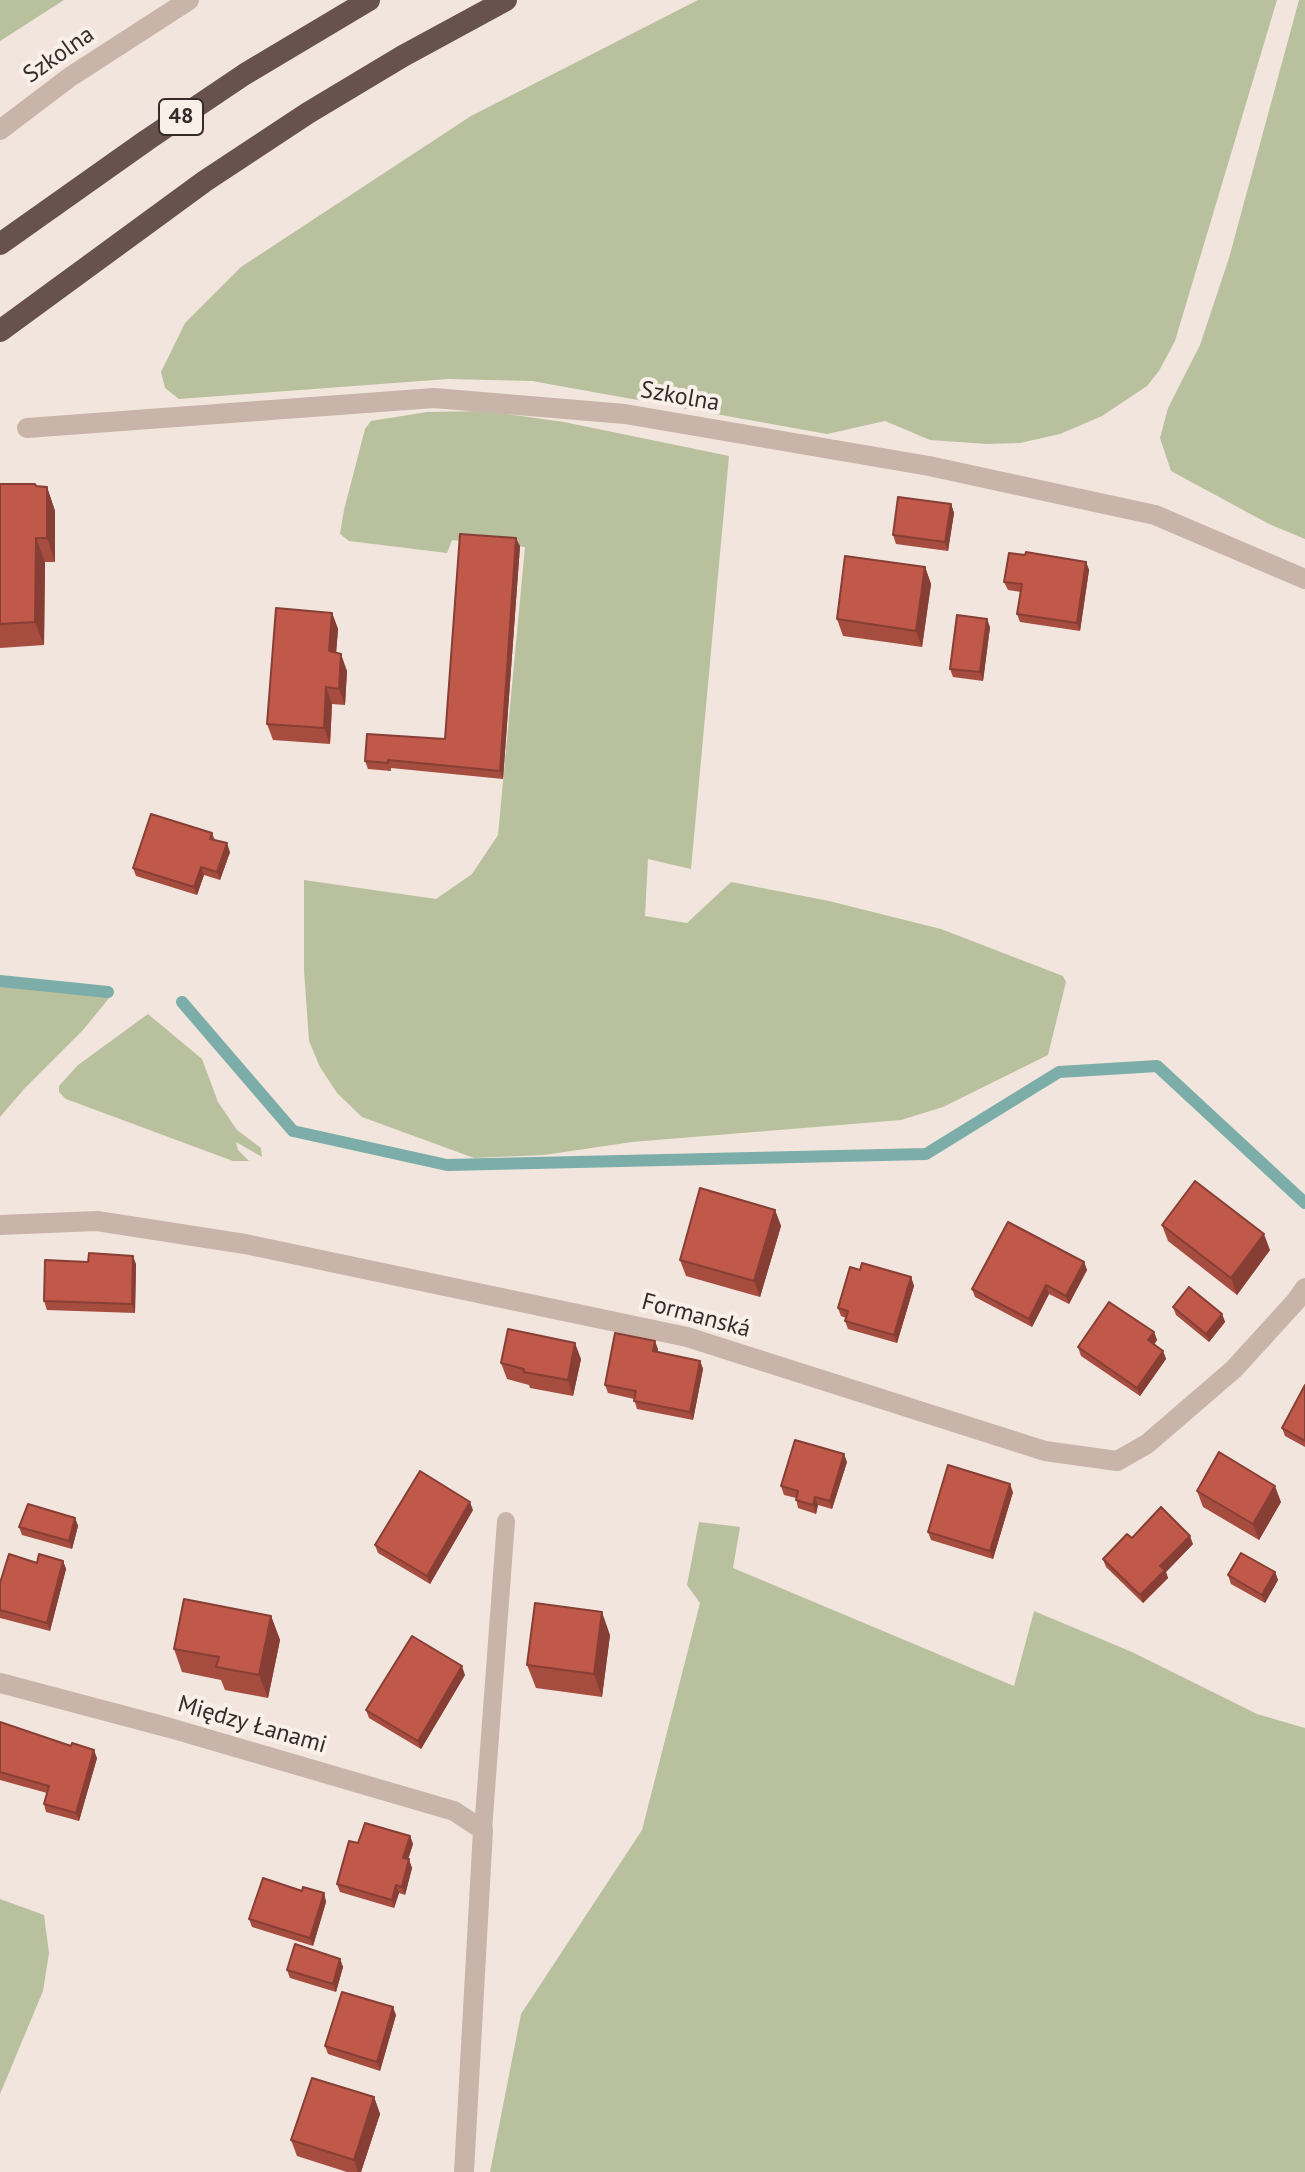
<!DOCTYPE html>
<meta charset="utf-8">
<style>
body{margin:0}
canvas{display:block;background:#f1e5dd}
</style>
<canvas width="1305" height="2172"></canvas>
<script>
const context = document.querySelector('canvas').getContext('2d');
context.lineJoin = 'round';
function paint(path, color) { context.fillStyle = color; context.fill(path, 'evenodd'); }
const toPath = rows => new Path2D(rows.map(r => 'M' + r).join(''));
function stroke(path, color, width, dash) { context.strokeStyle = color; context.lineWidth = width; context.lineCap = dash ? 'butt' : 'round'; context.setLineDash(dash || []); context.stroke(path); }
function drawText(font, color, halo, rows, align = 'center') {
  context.font = font + ' "PT Sans",sans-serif'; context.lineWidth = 8; context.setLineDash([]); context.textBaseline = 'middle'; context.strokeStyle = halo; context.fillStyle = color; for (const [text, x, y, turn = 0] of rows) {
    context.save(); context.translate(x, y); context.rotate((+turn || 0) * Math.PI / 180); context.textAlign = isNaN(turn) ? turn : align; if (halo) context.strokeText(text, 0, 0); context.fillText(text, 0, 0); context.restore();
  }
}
paint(toPath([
 [0,0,64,0,0,41],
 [698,0,1277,0,1175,341,1159,371,1147,386,1102,416,1060,434,1020,443,987,444,930,440,885,421,827,434,532,381,448,379,179,399,165,388,161,372,185,323,241,267,471,116],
 [1299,0,1305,0,1305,539,1269,524,1171,471,1160,438,1168,408,1200,345,1229,258],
 [485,411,564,422,729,456,691,869,648,859,645,916,687,923,731,882,829,901,941,929,1063,976,1066,982,1048,1055,943,1107,901,1120,632,1142,544,1155,474,1158,362,1117,337,1093,320,1067,309,1041,304,970,304,880,436,899,472,874,498,835,525,547,452,540,447,553,349,541,340,534,344,510,365,429,371,421,427,412],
 [0,984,104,993,110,997,83,1030,24,1089,0,1117],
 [148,1014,202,1059,218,1102,237,1130,261,1148,262,1157,236,1142,238,1150,249,1161,233,1161,66,1099,59,1092,59,1086,78,1065],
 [699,1522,740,1527,733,1568,1014,1686,1034,1611,1132,1652,1257,1714,1305,1728,1305,2172,490,2172,521,2014,642,1830,700,1603,687,1585],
 [0,1899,44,1915,49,1953,43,1991,0,2094]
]), '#b9c09d');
stroke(toPath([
 [0,981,108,992],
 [182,1002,293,1131,447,1165,926,1154,1059,1072,1157,1066,1305,1203]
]), '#7dada9', 12);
stroke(toPath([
 [483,1830,506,1521]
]), '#c9b4a9', 18);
stroke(toPath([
 [0,130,70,77,189,0],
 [27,428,434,398,625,414,929,466,1155,515,1305,579],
 [0,1225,97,1221,245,1244,687,1337,1045,1451,1117,1461,1147,1444,1234,1369,1296,1301,1305,1288],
 [0,1683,170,1728,454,1811,483,1830,464,2172]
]), '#c9b4a9', 20);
stroke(toPath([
 [0,244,147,140,245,74,369,0],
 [0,331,205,181,308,113,403,56,506,0]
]), '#68524d', 22);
paint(toPath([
 [0,484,47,487,55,511,55,562,45,562,44,645,0,648],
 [951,504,954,513,948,551,896,544,893,535],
 [520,546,503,779,391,768,391,771,368,769,365,761,445,739],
 [1086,562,1089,570,1080,631,1020,622,1017,614,1021,592,1008,590,1004,582],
 [925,567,931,584,922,647,843,636,837,619],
 [332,613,338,629,336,653,347,671,345,705,332,704,330,744,273,740,267,724],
 [990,627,983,681,953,677,950,669],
 [212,833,215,840,230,852,220,880,204,875,197,895,136,876,133,868],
 [775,1210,781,1226,760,1297,686,1276,680,1260],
 [1162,1225,1270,1250,1237,1295,1168,1241],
 [1084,1262,1087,1270,1069,1304,1049,1294,1032,1327,975,1297,972,1289],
 [136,1264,135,1313,47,1310,44,1301],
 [860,1270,911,1277,914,1286,897,1343,848,1329,845,1321,846,1318,841,1316,838,1308],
 [1173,1307,1222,1314,1225,1322,1209,1342,1176,1315],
 [1154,1332,1157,1340,1154,1345,1163,1351,1166,1359,1140,1396,1081,1356,1078,1347],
 [658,1349,657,1352,700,1361,703,1369,693,1420,637,1409,634,1399,608,1393,605,1385],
 [581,1359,573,1396,530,1388,529,1385,507,1379,501,1363],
 [1305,1385,1305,1447,1285,1436,1282,1428],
 [847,1462,832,1509,818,1505,816,1514,798,1508,796,1498,784,1495,781,1486],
 [1197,1491,1281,1502,1259,1540,1203,1507],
 [1013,1492,993,1559,931,1540,928,1532],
 [473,1510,430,1584,378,1553,375,1545],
 [75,1518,78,1526,72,1549,22,1535,19,1527],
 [1132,1538,1193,1544,1166,1572,1168,1578,1143,1603,1106,1567,1103,1559],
 [63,1561,66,1569,50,1631,0,1618,0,1583,37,1563],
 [1275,1572,1278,1580,1265,1603,1231,1584,1228,1575],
 [271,1616,280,1640,268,1698,225,1690,221,1680,182,1672,174,1649],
 [610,1635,602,1697,536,1688,527,1665],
 [465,1675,421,1749,369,1718,366,1710],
 [0,1722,97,1758,79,1821,46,1812,44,1804,47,1793,0,1780],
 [410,1836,413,1844,408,1859,412,1868,405,1895,399,1893,394,1908,340,1892,337,1884,358,1843],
 [302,1891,324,1893,326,1902,313,1946,252,1927,249,1919],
 [340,1959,343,1967,336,1992,290,1978,287,1970],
 [396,2015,380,2071,328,2054,325,2046],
 [374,2097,380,2114,361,2172,347,2172,297,2156,291,2140]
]), '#a64d40');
paint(toPath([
 [47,487,55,511,55,562,47,538],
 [951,504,954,513,948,551,945,542],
 [36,538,45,562,44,645,35,622],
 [516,538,520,546,503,779,500,771],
 [1086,562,1089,570,1080,631,1077,623],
 [925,567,931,584,922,647,916,631],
 [332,613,338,629,335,667,329,651],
 [987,619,990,627,983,681,980,672],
 [341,654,347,671,345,705,339,689],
 [326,687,332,704,330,744,324,728],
 [227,843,230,852,220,880,217,872],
 [201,867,204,875,197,895,194,887],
 [775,1210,781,1226,760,1297,754,1281],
 [1264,1234,1270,1250,1237,1295,1231,1278],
 [133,1256,136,1264,135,1313,132,1304],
 [1084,1262,1087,1270,1069,1304,1066,1296],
 [911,1277,914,1286,897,1343,894,1335],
 [1046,1285,1049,1294,1032,1327,1029,1319],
 [1222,1314,1225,1322,1209,1342,1206,1334],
 [1154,1332,1157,1340,1151,1348,1148,1340],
 [655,1341,658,1349,656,1359,653,1351],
 [575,1343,581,1359,573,1396,568,1380],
 [1163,1351,1166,1359,1140,1396,1137,1388],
 [700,1361,703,1369,693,1420,690,1412],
 [844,1454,847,1462,832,1509,830,1501],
 [1010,1484,1013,1492,993,1559,990,1551],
 [1275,1486,1281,1502,1259,1540,1253,1524],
 [815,1497,818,1505,816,1514,813,1505],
 [470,1502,473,1510,430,1584,427,1576],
 [75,1518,78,1526,72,1549,69,1541],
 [1190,1536,1193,1544,1166,1572,1168,1578,1143,1603,1140,1595,1160,1566],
 [63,1561,66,1569,50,1631,47,1623],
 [1275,1572,1278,1580,1265,1603,1262,1595],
 [602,1612,610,1635,602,1697,594,1674],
 [271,1616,280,1640,268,1698,259,1675],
 [462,1666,465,1675,421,1749,418,1741],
 [94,1750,97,1758,79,1821,76,1813],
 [410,1836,413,1844,406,1866,403,1858],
 [409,1859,412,1868,405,1895,402,1887],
 [396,1885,399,1893,394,1908,392,1900],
 [324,1893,326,1902,313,1946,310,1938],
 [340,1959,343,1967,336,1992,333,1984],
 [393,2007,396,2015,380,2071,377,2062],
 [374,2097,380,2114,361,2172,358,2172,354,2160]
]), '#873e34');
const building = toPath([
 [0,484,35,484,36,486,47,487,47,538,36,538,35,622,0,624,0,484],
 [898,497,951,504,945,542,893,535,898,497],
 [460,534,516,538,500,771,388,760,388,763,365,761,367,734,445,739,460,534],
 [1026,552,1086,562,1077,623,1017,614,1022,584,1004,582,1009,553,1025,555,1026,552],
 [845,556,925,567,916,631,837,619,845,556],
 [276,608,332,613,329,651,341,654,339,689,326,687,324,728,267,724,276,608],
 [957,615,987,619,980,672,950,669,957,615],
 [151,814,212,833,210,839,227,843,217,872,201,867,194,887,133,868,151,814],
 [1195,1181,1264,1234,1231,1278,1162,1225,1195,1181],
 [700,1188,775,1210,754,1281,680,1260,700,1188],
 [1008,1222,1084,1262,1066,1296,1046,1285,1029,1319,972,1289,1008,1222],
 [89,1253,133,1256,132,1304,44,1301,45,1260,88,1262,89,1253],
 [862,1263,911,1277,894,1335,845,1321,848,1311,838,1308,850,1267,860,1270,862,1263],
 [1189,1287,1222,1314,1206,1334,1173,1307,1189,1287],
 [1109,1302,1154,1332,1148,1340,1163,1351,1137,1388,1078,1347,1109,1302],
 [508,1329,575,1343,568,1380,524,1372,524,1369,501,1363,508,1329],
 [615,1333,655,1341,653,1351,700,1361,690,1412,634,1401,636,1391,605,1385,615,1333],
 [1305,1385,1305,1441,1282,1428,1305,1385],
 [795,1440,844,1454,830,1501,815,1497,813,1505,796,1500,798,1491,781,1486,795,1440],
 [1219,1452,1275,1486,1253,1524,1197,1491,1219,1452],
 [948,1465,1010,1484,990,1551,928,1532,948,1465],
 [420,1471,470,1502,427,1576,375,1545,420,1471],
 [28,1504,75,1518,69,1541,19,1527,28,1504],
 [1161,1507,1190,1536,1160,1566,1165,1570,1140,1595,1103,1559,1127,1534,1132,1538,1161,1507],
 [1241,1553,1275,1572,1262,1595,1228,1575,1241,1553],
 [9,1554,37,1563,39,1554,63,1561,47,1623,0,1610,0,1583,9,1554],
 [184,1599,271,1616,259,1675,216,1667,219,1657,174,1649,184,1599],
 [535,1603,602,1612,594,1674,527,1665,535,1603],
 [412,1636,462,1666,418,1741,366,1710,412,1636],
 [0,1722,71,1746,72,1743,94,1750,76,1813,44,1804,49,1786,0,1772,0,1722],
 [365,1823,410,1836,403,1858,409,1859,402,1887,396,1885,392,1900,337,1884,349,1841,358,1843,365,1823],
 [263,1878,302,1891,303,1887,324,1893,310,1938,249,1919,263,1878],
 [295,1944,340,1959,333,1984,287,1970,295,1944],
 [342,1992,393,2007,377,2062,325,2046,342,1992],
 [312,2078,374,2097,354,2160,291,2140,312,2078]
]);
paint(building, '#c1594b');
stroke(building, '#873e34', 2);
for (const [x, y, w] of [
 [181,117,44]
]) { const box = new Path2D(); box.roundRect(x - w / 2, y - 18, w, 36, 6); context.fillStyle = '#f9f0e9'; context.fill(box); stroke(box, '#372b29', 2); }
drawText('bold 22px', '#372b29', null, [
 ["48",181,117]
]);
drawText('24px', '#372b29', '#f9f0e9', [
 ["Szkolna",59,55,-35],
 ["Szkolna",680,397,10],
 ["Formanská",696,1316,15],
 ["Między Łanami",252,1725,16]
]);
</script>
